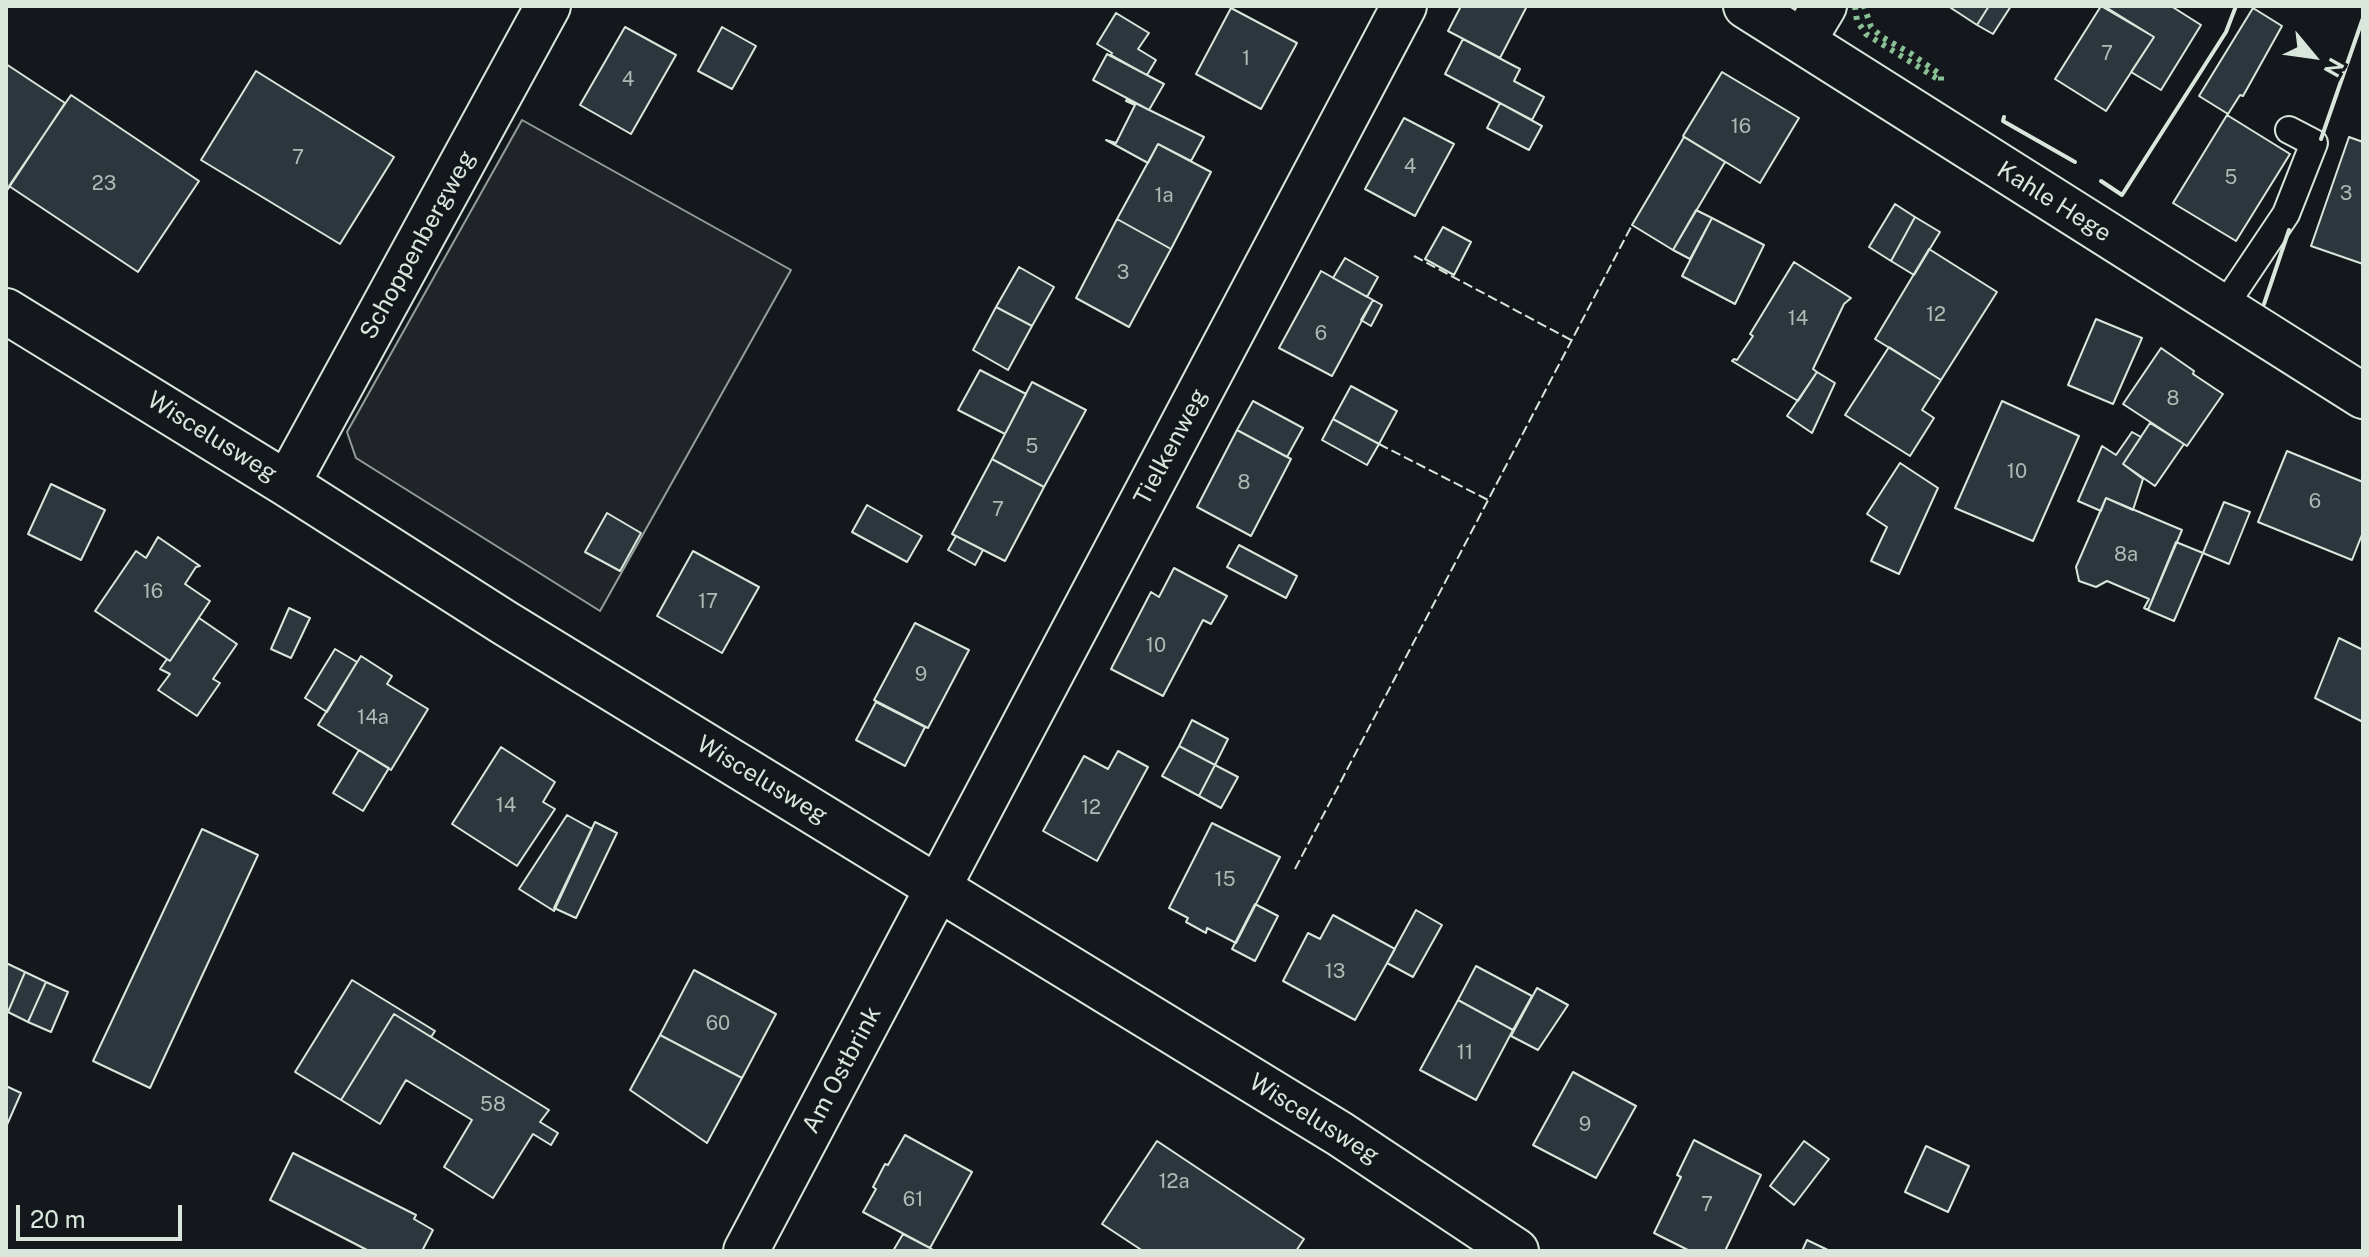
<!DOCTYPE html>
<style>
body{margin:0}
#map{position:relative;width:2369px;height:1257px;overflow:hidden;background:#14181c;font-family:"Public Sans",sans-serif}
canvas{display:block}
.frame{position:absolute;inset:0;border:8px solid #d8e6dc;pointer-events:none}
.north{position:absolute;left:2273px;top:16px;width:80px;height:80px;-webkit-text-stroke:6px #14181c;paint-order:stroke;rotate:119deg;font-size:22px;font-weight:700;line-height:32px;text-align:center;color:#d8e6dc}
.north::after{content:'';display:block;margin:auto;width:28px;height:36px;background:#d8e6dc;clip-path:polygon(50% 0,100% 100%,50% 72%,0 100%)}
.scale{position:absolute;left:16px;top:1205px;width:166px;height:36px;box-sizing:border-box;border:4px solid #d8e6dc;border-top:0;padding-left:10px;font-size:24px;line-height:28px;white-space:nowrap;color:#d8e6dc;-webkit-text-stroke:6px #14181c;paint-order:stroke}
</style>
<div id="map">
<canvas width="2369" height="1257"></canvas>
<div class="frame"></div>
<div class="north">N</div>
<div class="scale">20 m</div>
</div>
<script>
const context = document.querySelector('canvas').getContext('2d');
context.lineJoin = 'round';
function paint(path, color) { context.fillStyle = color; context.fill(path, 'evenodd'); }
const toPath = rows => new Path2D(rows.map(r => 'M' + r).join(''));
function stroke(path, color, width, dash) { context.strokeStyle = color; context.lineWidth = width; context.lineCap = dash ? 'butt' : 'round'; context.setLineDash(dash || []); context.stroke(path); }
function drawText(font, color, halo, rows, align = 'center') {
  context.font = font + ' "Public Sans",sans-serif'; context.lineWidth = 6; context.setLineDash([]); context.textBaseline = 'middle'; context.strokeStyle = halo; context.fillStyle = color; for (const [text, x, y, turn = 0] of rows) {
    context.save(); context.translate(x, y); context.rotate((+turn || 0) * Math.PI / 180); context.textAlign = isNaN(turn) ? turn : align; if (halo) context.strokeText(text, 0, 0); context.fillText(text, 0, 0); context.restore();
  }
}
const green = toPath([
 [522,120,791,270,600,611,356,458,347,432,522,120]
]);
paint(green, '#202428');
stroke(green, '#939e99', 2);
const building = toPath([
 [1461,6,1527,6,1500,58,1448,31,1461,6],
 [1948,6,1989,6,1977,25,1948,6],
 [1989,6,2011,6,1993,34,1977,25,1989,6],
 [2101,6,2154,37,2106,111,2055,79,2101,6],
 [2104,6,2171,6,2201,25,2161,90,2131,72,2154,37,2104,6],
 [1231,8,1297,43,1261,109,1196,74,1231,8],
 [2253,8,2282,26,2243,96,2240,95,2228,114,2199,96,2253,8],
 [1116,13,1149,33,1138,49,1156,60,1147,75,1111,55,1112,53,1097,44,1116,13],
 [625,27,676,55,631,134,580,105,625,27],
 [722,27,756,46,732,89,698,71,722,27],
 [1463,39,1520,69,1514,81,1544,97,1532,120,1445,74,1463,39],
 [1107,54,1164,84,1149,110,1093,80,1107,54],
 [6,64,65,103,6,192,6,64],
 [256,71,394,157,340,244,201,160,256,71],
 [1722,72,1799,118,1760,183,1683,136,1722,72],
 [71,95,199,181,138,272,9,186,71,95],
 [1127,99,1204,137,1191,161,1158,144,1148,163,1106,140,1116,143,1135,105,1126,101,1127,99],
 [1500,103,1542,126,1529,150,1487,128,1500,103],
 [2227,115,2290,154,2236,241,2173,203,2227,115],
 [1404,118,1454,144,1415,216,1365,189,1404,118],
 [1684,137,1725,162,1673,250,1632,225,1684,137],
 [2349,137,2363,142,2363,264,2311,246,2349,137],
 [1158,144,1211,172,1171,249,1117,219,1158,144],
 [1895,204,1915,217,1891,261,1869,247,1895,204],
 [1696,210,1712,218,1690,259,1673,250,1696,210],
 [1915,217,1940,232,1914,275,1891,261,1915,217],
 [1712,218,1764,245,1735,304,1682,276,1712,218],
 [1117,219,1171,249,1129,327,1076,298,1117,219],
 [1443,227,1471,242,1454,275,1425,259,1443,227],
 [1929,249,1997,292,1941,380,1875,339,1929,249],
 [1345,258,1378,277,1367,297,1333,278,1345,258],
 [1794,262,1851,298,1844,304,1813,369,1817,372,1798,401,1732,361,1734,359,1737,360,1753,336,1750,334,1794,262],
 [1019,267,1054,287,1032,326,996,307,1019,267],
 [1321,271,1373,300,1332,376,1279,348,1321,271],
 [1373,300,1382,305,1371,326,1361,320,1373,300],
 [996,307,1032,326,1008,370,973,350,996,307],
 [2096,319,2142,338,2113,404,2068,385,2096,319],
 [1889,347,1941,380,1922,410,1934,418,1910,456,1845,415,1889,347],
 [2161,348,2194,371,2193,374,2223,394,2187,446,2123,404,2161,348],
 [980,370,1026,394,1005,434,958,410,980,370],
 [1817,372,1835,383,1812,433,1787,416,1817,372],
 [1032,382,1086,410,1044,487,992,459,1032,382],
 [1351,386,1397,411,1379,444,1333,419,1351,386],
 [1253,401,1303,428,1287,457,1237,430,1253,401],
 [2002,401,2079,436,2033,541,1955,508,2002,401],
 [1333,419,1379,444,1367,465,1322,440,1333,419],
 [2150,423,2184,444,2155,486,2123,464,2150,423],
 [1237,430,1291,459,1251,536,1197,507,1237,430],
 [2132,432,2141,437,2123,464,2143,479,2133,510,2106,498,2101,511,2078,501,2102,446,2116,455,2132,432],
 [2287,451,2363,482,2363,532,2352,560,2258,522,2287,451],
 [992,459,1044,487,1005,561,952,534,992,459],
 [1900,463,1938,488,1899,574,1871,561,1887,527,1867,514,1900,463],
 [51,484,105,510,81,560,28,534,51,484],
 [2106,498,2182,530,2148,610,2144,608,2149,599,2107,581,2096,587,2079,581,2076,567,2106,498],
 [2224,502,2250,512,2229,564,2203,553,2224,502],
 [867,505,922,536,907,562,852,532,867,505],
 [607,513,641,533,620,571,585,552,607,513],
 [956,536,983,550,975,565,948,550,956,536],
 [158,537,200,566,196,567,185,584,210,601,170,661,95,611,136,551,146,558,158,537],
 [2176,542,2203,553,2174,621,2148,610,2176,542],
 [1239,545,1297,576,1286,598,1227,567,1239,545],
 [693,551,759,587,722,653,657,616,693,551],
 [1174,568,1227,596,1211,624,1203,620,1163,696,1111,669,1151,592,1159,597,1174,568],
 [289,608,310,618,291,658,271,649,289,608],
 [199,618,237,644,213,679,220,683,197,716,158,690,170,674,160,669,167,659,170,661,199,618],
 [915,623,969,650,928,728,874,700,915,623],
 [2339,638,2363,650,2363,722,2315,698,2339,638],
 [335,649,357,662,327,712,305,698,335,649],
 [361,656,392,676,387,684,428,709,391,770,318,725,361,656],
 [876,702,925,727,905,766,856,740,876,702],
 [1192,720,1228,739,1215,765,1179,746,1192,720],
 [1179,746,1215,765,1199,796,1162,776,1179,746],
 [501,747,555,782,543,802,555,809,517,866,452,824,501,747],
 [359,750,389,768,363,811,333,793,359,750],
 [1118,751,1148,767,1097,861,1043,831,1084,756,1108,769,1118,751],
 [1215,765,1238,777,1221,808,1199,796,1215,765],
 [567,815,592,829,554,911,519,889,567,815],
 [595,822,617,833,576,918,554,908,595,822],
 [1212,823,1280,857,1236,943,1207,928,1206,933,1186,922,1188,918,1169,908,1212,823],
 [202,829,258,855,150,1088,93,1061,202,829],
 [1255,904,1278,916,1255,961,1232,949,1255,904],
 [1416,910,1442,925,1413,977,1387,963,1416,910],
 [1333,915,1395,949,1355,1020,1283,981,1308,933,1320,939,1333,915],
 [6,963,25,972,8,1012,6,1011,6,963],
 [1476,966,1532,996,1513,1030,1458,1000,1476,966],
 [694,970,776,1014,742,1078,660,1035,694,970],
 [25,972,46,982,28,1022,8,1012,25,972],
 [352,980,435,1031,431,1037,394,1014,341,1100,295,1072,352,980],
 [46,982,68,992,51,1032,28,1022,46,982],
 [1537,988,1568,1005,1538,1050,1511,1036,1537,988],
 [1458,1000,1513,1030,1476,1100,1420,1070,1458,1000],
 [394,1014,549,1110,540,1122,558,1133,551,1145,533,1134,493,1198,444,1167,472,1120,406,1080,380,1124,341,1100,394,1014],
 [660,1035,742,1078,707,1143,630,1090,660,1035],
 [1573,1072,1636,1106,1596,1178,1533,1145,1573,1072],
 [6,1086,21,1093,6,1127,6,1086],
 [905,1135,972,1172,930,1248,863,1212,876,1189,873,1187,885,1164,888,1165,905,1135],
 [1694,1140,1761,1175,1725,1251,1690,1251,1654,1233,1681,1177,1677,1175,1694,1140],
 [1157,1141,1304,1239,1296,1251,1143,1251,1102,1224,1157,1141],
 [1804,1141,1829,1159,1794,1205,1770,1186,1804,1141],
 [1926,1146,1969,1166,1948,1212,1905,1192,1926,1146],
 [293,1153,416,1215,414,1219,433,1230,422,1251,369,1251,270,1200,293,1153],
 [903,1234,930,1248,935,1251,893,1251,903,1234],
 [1807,1240,1830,1251,1802,1251,1807,1240]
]);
paint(building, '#2c363c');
stroke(building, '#d8e6dc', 2);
const lane = toPath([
 [2223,308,2286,214,2314,143,2289,130]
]);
const street = toPath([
 [1746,6,2363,396],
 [1803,41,1824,6],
 [6,311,287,484,505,623,1340,1134,1516,1251],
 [287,484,548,6],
 [746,1251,1404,6]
]);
stroke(lane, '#d8e6dc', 30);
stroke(street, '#d8e6dc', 48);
stroke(lane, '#14181c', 26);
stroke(street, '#14181c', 44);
stroke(toPath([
 [1855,6,1857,21,1866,34,1941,81,1941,75,1910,53,1882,37,1871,27,1864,6]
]), '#8ac095', 6, [4, 6]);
stroke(toPath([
 [1414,256,1571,340],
 [1379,444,1488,500],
 [1295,869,1632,225]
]), '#d8e6dc', 2, [10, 4]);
stroke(toPath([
 [2004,117,2003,121,2075,162],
 [2321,139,2363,18],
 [2101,181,2122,195,2226,32,2236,6],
 [2264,304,2289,230]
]), '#d8e6dc', 4);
drawText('20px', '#adbab4', null, [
 ["7",2107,54],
 ["1",1246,59],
 ["4",628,80],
 ["16",1741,127],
 ["7",298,158],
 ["4",1410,167],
 ["5",2231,178],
 ["23",104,184],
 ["3",2346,194],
 ["1a",1164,196],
 ["3",1123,273],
 ["12",1936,315],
 ["14",1798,319],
 ["6",1321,334],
 ["8",2173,399],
 ["5",1032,447],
 ["10",2017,472],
 ["8",1244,483],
 ["6",2315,502],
 ["7",998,510],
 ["8a",2126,555],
 ["16",153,592],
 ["17",708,602],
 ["10",1156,646],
 ["9",921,675],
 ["14a",373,718],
 ["14",506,806],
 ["12",1091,808],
 ["15",1225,880],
 ["13",1335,972],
 ["60",718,1024],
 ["11",1465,1053],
 ["58",493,1105],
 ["9",1585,1125],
 ["12a",1174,1182],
 ["61",913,1200],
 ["7",1707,1205]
]);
drawText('24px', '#d8e6dc', '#14181c', [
 ["Kahle Hege",2054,202,32],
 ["Schoppenbergweg",418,245,-61],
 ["Wiscelusweg",212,437,32],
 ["Tielkenweg",1171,447,-62],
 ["Wiscelusweg",762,780,31],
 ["Am Ostbrink",842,1070,-62],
 ["Wiscelusweg",1314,1119,32]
]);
</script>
